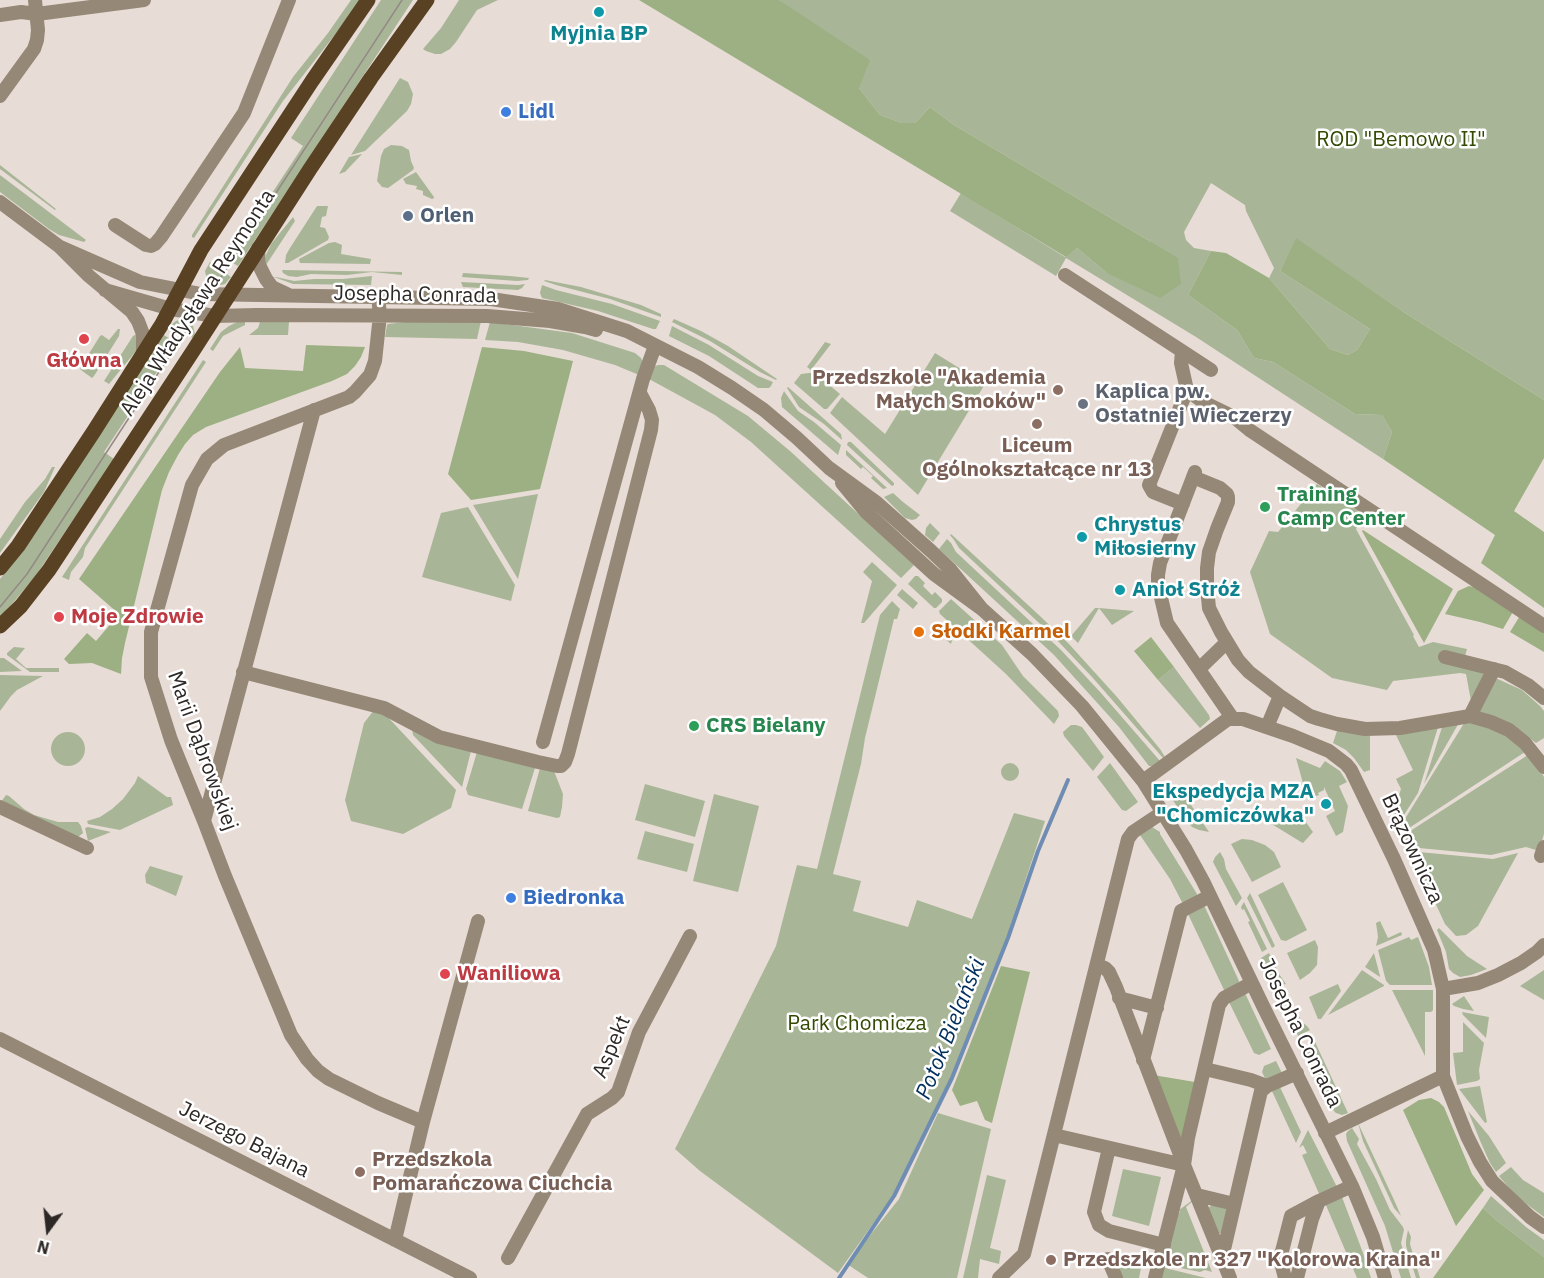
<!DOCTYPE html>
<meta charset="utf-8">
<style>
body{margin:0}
#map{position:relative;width:1544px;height:1278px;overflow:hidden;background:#e8dcd6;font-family:"IBM Plex Sans",sans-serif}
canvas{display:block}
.north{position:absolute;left:18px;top:1200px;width:60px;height:60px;-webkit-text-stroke:4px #fff;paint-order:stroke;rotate:195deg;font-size:16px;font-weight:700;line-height:24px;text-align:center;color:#2d2826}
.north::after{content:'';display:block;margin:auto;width:21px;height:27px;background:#2d2826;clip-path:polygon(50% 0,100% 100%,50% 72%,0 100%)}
</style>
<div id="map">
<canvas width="1544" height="1278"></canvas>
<div class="north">N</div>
</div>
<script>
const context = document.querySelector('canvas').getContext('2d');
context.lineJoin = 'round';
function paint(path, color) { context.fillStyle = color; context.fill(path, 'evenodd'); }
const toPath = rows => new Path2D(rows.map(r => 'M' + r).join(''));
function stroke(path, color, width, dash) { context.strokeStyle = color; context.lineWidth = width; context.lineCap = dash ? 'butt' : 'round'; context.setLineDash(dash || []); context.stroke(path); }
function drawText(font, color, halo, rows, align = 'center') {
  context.font = font + ' "IBM Plex Sans",sans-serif'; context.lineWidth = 5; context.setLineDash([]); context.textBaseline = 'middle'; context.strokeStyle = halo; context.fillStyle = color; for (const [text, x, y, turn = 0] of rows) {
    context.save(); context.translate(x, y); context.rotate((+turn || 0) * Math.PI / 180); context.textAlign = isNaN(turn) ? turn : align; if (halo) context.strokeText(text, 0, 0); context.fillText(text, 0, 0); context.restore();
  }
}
paint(toPath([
 [351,0,362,0,283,101,194,238,192,237,192,235,293,77,328,33],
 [381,0,413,0,238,266,228,260,303,146,291,138],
 [459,0,498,0,477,10,456,42,450,49,441,54,435,54,426,51,423,49,441,28],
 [779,0,1544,0,1544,400,1405,313,1296,239,1280,271,1370,329,1357,350,1348,355,1330,349,1269,278,1274,268,1246,211,1245,205,1211,183,1184,232,1186,240,1194,248,1211,251,1188,295,1237,330,1254,358,1273,362,1355,414,1382,415,1392,432,1383,459,1196,337,1066,258,1056,276,950,211,961,193,1065,257,1077,248,1107,273,1151,242,954,125,930,107,915,123,902,123,880,115,859,88],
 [400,78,408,82,413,94,411,104,407,111,365,151,351,155],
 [391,145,402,146,409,150,411,161,414,168,413,170,388,188,382,187,377,181,381,156,384,149],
 [362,154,345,172,339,174,349,157],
 [0,165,56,209,55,210,0,169],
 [416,172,434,197,434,198,432,199,423,195,423,191,416,189,417,186,406,184,403,179],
 [0,175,86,240,84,242,59,235,49,229,0,192],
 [317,206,328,206,326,216,322,217,320,227,325,228,329,237,328,240,288,263,285,263,286,255,290,248],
 [293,217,295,221,266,265,266,255,271,244],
 [335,242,342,245,341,254,371,259,370,264,300,263,299,259,329,243],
 [210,262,231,277,225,284,217,286,207,280,205,271],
 [282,270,402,272,402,275,372,272,347,275,311,274,297,277,288,276,283,273],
 [463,273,510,276,529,278,528,280,517,281,462,277],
 [372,276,371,285,293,284,274,277,276,277,294,281,314,279,343,279],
 [545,280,581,287,641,305,661,314,661,317,610,299,556,285,544,281],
 [461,282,518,285,525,284,522,288,518,290,463,287],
 [542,285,556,290,612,304,660,321,656,329,653,329,598,311,542,298,540,293],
 [182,319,190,321,193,326,195,334,193,338,171,325,176,321],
 [674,319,701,331,728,346,777,379,776,380,760,372,710,341,672,322],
 [423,320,481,321,477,339,385,337,387,325,388,324],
 [245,321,245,325,223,336,213,351,210,349,221,332,229,326,237,322],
 [260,322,289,322,288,335,249,335,258,328],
 [490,322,572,333,635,353,641,358,643,362,639,375,615,365,563,350,518,342,485,340],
 [672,326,709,345,758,376,773,382,771,386,769,388,758,388,709,356,669,336],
 [118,329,120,329,119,336,94,376,92,378,81,370,80,368,100,336,102,335,109,340],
 [138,333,136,351,109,384,104,381,133,336],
 [164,335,176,343,104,452,114,459,34,578,0,618,0,579,36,532],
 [825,342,831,344,811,370,807,367],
 [935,353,985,384,918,495,830,413,842,397,885,434],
 [203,360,206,362,85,548,83,557,71,572,69,580,62,577],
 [658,365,664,365,748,416,790,451,914,565,901,578,751,442,715,415,649,379,653,367],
 [809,373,815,373,840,394,827,409,824,409,794,383,801,374],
 [788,387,841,434,842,440,824,424,799,407,787,388],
 [784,391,798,411,814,422,841,445,838,455,782,407,781,398],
 [848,442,851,442,894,483,894,485,892,486,847,445],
 [846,450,887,488,883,489,871,478,873,476,863,467,861,469,846,455],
 [52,467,55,467,44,492,0,553,0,539,25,502,45,479],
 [1317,484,1365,515,1356,529,1414,635,1413,636,1419,647,1433,642,1467,649,1462,667,1489,675,1522,690,1540,706,1544,711,1544,738,1536,743,1514,727,1473,712,1466,674,1460,673,1393,681,1387,690,1332,678,1270,634,1250,572,1269,531,1278,532],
 [893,493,903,502,920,515,916,519,912,520,905,518,884,497],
 [538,494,518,579,473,505],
 [468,507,515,585,511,601,422,577,441,513],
 [930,523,940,533,933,542,925,535,926,528],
 [951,534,1041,617,1069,644,1117,697,1160,749,1165,757,1163,758,1092,677,1054,637,959,548,954,540,950,535],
 [947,539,951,543,956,552,1061,650,1101,693,1160,761,1153,766,1149,766,1119,727,1054,655,939,549],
 [872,562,897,585,864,623,861,623,872,581,863,572],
 [915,576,918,576,925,583,923,586,932,595,935,592,942,599,942,602,936,608,934,608,908,584],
 [902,589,918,603,913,609,897,595],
 [951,599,1002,645,1023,676,1058,711,1059,716,1054,724,1006,674,940,614,939,611],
 [892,601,900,609,897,619,894,619,865,738,861,764,833,874,861,881,853,911,908,927,917,900,972,919,1014,813,1045,821,999,960,957,1065,890,1200,838,1273,700,1171,675,1149,776,946,797,865,817,869,880,615],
 [1095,608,1099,608,1134,611,1112,625,1099,608,1078,643,1071,636],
 [940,624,953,636,951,644,935,630],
 [14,647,25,648,16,659,26,668,59,668,59,672,30,672,7,655,7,653],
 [0,658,4,658,22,671,0,672],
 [1174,667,1209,715,1210,719,1200,728,1158,680],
 [0,675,43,676,17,690,11,696,0,711],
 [374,710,384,713,456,790,451,808,403,834,351,821,345,800,364,723],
 [1466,720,1490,725,1528,750,1403,832,1400,827],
 [1460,721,1424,784,1443,724],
 [1439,724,1418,793,1400,821,1397,822,1387,800,1399,795,1401,789,1396,779,1413,770,1396,735,1397,731],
 [1071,725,1076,725,1082,727,1104,757,1093,771,1064,736,1063,732],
 [1338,728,1370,733,1370,770,1364,772,1354,758,1346,750,1333,743],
 [412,729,471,751,462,787,413,735],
 '51 749a17 17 0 1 1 34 0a17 17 0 1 1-34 0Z',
 [477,752,535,768,522,809,468,795,466,789],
 [1531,753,1544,777,1544,834,1539,851,1526,847,1491,855,1409,847,1404,835],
 [1296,758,1320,768,1325,761,1340,771,1347,782,1339,786,1348,806,1343,832,1336,836,1326,816,1335,811,1324,787,1324,790,1318,793,1319,795,1316,796,1313,790,1306,794],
 '1001 772a9 9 0 1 1 18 0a9 9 0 1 1-18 0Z',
 [1110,763,1138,802,1126,811,1122,810,1097,777],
 [540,768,554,771,563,794,562,807,560,817,557,818,528,811],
 [138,776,167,797,171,797,173,805,120,830,88,824,87,821,100,817,112,809,123,799,135,783],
 [645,784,705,801,695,837,635,820],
 [1177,786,1179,787,1209,832,1199,830,1192,827,1187,821,1168,793],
 [714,794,759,806,738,892,693,881],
 [6,795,9,796,24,809,34,815,58,822,78,822,81,826,83,833,77,838,1,802],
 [1282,815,1291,815,1298,817,1305,821,1313,832,1303,843,1301,842,1270,823,1273,819],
 [88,827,111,832,88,841,85,828],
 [1152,827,1160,832,1160,834,1197,894,1195,900,1184,906,1170,879,1140,835],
 [645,831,694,844,687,872,637,859],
 [1242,839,1252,840,1265,845,1274,852,1281,867,1252,882,1231,844],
 [1220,852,1224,859,1226,869,1242,898,1236,906,1213,862,1215,857],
 [1419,852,1493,859,1518,853,1478,926,1466,935,1456,936,1445,924,1415,859],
 [150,866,183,876,176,896,146,883,145,875],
 [1283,882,1307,930,1286,941,1281,940,1258,895],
 [1250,893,1275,946,1272,948,1247,898],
 [1244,902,1267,949,1262,952,1248,922,1250,921,1244,909,1242,910,1241,907],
 [1204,905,1239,981,1236,987,1225,992,1187,912],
 [1380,921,1388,938,1401,932,1402,935,1376,946,1378,937,1376,923],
 [1439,928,1467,956,1487,969,1471,975,1460,977,1453,973,1449,969,1446,952,1437,930],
 [1409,937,1411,940,1418,937,1429,967,1432,985,1390,985,1386,981,1378,950],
 [1315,940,1318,947,1317,965,1310,973,1300,980,1287,953],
 [1269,953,1279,974,1286,984,1278,986,1273,983,1261,958],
 [1374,953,1380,976,1380,977,1365,967],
 [1362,970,1384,985,1384,986,1328,1015],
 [1544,970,1544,1000,1520,986],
 [1338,984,1341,991,1321,1019,1318,1019,1309,997],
 [1392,990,1433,990,1433,1010,1431,1012,1425,1012,1425,1056],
 [1244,991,1271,1049,1259,1055,1254,1053,1228,1000],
 [1464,996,1474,1011,1463,1009,1454,1006,1452,1004],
 [1296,1009,1301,1021,1307,1026,1310,1030,1298,1036,1294,1027,1293,1019],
 [1462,1012,1489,1017,1486,1038,1463,1015],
 [1463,1022,1484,1043,1479,1070,1480,1079,1477,1081,1457,1085,1453,1053,1463,1052],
 [1315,1042,1348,1113,1342,1115,1336,1113,1333,1110,1303,1048],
 [1276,1061,1283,1075,1267,1082,1262,1072,1264,1066],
 [1279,1085,1301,1132,1296,1143,1271,1089],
 [1480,1086,1487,1122,1485,1123,1459,1089],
 [1468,1111,1489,1136,1506,1163,1496,1172,1490,1163,1481,1143],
 [938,1113,991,1129,957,1278,868,1278,847,1264,899,1199],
 [1358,1123,1395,1202,1401,1216,1394,1208,1363,1141],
 [1352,1128,1359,1139,1357,1144,1376,1179,1390,1210,1403,1227,1404,1230,1401,1243,1411,1278,1401,1278,1385,1226,1347,1141,1346,1134,1348,1131],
 [1308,1130,1337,1187,1320,1196,1302,1155,1307,1153,1303,1145,1299,1148],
 [1511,1167,1523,1180,1544,1193,1544,1217,1517,1197,1499,1176],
 [1123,1169,1161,1177,1149,1226,1112,1216],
 [987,1175,1006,1180,990,1248,1001,1251,999,1264,980,1259,978,1278,963,1278],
 [1491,1196,1526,1227,1544,1240,1544,1257,1496,1220,1483,1208],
 [1342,1197,1363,1253,1371,1278,1357,1278,1325,1203],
 [1194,1199,1194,1200,1186,1207,1212,1272,1205,1270,1200,1272,1161,1264,1173,1217,1180,1212,1179,1210],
 [1212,1205,1229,1210,1221,1233,1219,1233,1208,1208],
 [1408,1230,1411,1237,1410,1244,1420,1278,1416,1278,1406,1246,1406,1240],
 [1115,1256,1142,1263,1139,1278,1119,1278,1111,1258],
 [1161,1267,1206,1278,1158,1278]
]), '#a8b697');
paint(toPath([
 [639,0,779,0,870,60,859,88,880,115,902,123,915,123,930,107,954,125,1178,258,1181,284,1160,298,1107,273,1077,248,1066,257],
 [1296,238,1405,313,1544,400,1544,458,1514,511,1544,532,1544,608,1481,563,1495,535,1383,459,1392,432,1382,415,1355,414,1273,362,1254,358,1237,330,1188,295,1211,251,1226,253,1269,278,1330,349,1348,355,1357,350,1370,329,1280,271],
 [306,345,365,347,361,357,355,366,347,374,332,381,206,427,193,435,185,444,178,455,169,472,162,490,125,643,122,658,121,674,92,663,69,664,64,659,87,633,96,641,119,614,79,579,220,372,240,347,245,368,303,371],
 [482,347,524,351,573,361,540,489,471,500,448,474],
 [1363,530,1453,589,1424,643,1362,531],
 [1469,586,1484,589,1514,610,1503,629,1480,622,1445,614,1458,591],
 [1521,614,1544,630,1544,652,1510,632],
 [1151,637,1174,667,1158,680,1134,651],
 [1001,966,1030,972,992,1123,985,1120,977,1101,960,1106,952,1090],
 [1153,1075,1195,1082,1184,1137,1181,1139],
 [1431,1098,1439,1102,1444,1107,1472,1174,1484,1190,1456,1226,1403,1110,1419,1100],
 [1483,1208,1496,1220,1544,1257,1544,1278,1433,1278]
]), '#9cb083');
stroke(toPath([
 [839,1278,894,1196,952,1078,1008,938,1038,851,1068,780]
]), '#6f8db3', 4);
stroke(toPath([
 [0,15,21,12,37,14,144,0],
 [0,96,34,49,37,40,38,30,35,0],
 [0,202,60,247,89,276,132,312,138,321,143,334,143,355],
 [115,225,146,245,151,246,155,244,161,237,244,113,289,0],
 [60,247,140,282,201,294,491,299,558,309,627,331,698,367,732,388,764,410,797,438,829,468,877,503,931,551,950,569,982,609],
 [258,248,259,265,266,279,272,287,289,295],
 [1065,275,1182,351,1181,363,1187,390,1149,485,1153,492,1183,504],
 [105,290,171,309,215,316,257,315,487,316,550,321,585,327,596,330],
 [378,296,380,315,375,361,370,375,355,392,349,397,224,445,207,459,192,485,151,632,151,677,171,740,204,821,225,876,291,1035,307,1059,318,1071,329,1079,378,1103,423,1122],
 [1182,351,1211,370],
 [1187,390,1205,403,1234,417,1251,431,1544,626],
 [1195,472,1160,563,1158,575,1158,585,1167,623,1233,719],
 [1193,477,1220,488,1227,494,1228,497,1228,502,1217,529,1209,552,1207,568,1207,587,1209,608,1221,632,1238,660,1249,672,1280,696],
 [842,483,866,512,934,574,982,609,1032,654,1082,706,1143,781,1186,850,1203,881,1263,1006,1352,1186,1373,1237,1385,1278],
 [1445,657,1505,672,1528,685,1544,698],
 [1199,669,1227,642],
 [243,672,384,708,439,737,538,762,557,766,561,766,565,762,568,754,651,430,652,420,649,410,640,393],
 [1470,716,1494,669],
 [1267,727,1280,696,1310,716,1319,719,1337,724,1365,729,1400,728,1470,716,1491,722,1509,730,1525,743,1544,767],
 [543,742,643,379,655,346],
 [1143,781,1228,719,1243,719,1293,736,1329,751,1346,764,1351,770,1394,859,1434,950,1443,989,1443,1076,1467,1136,1480,1162,1492,1181,1530,1217,1544,1227],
 [0,807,87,848],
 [204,821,314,410],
 [1541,856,1544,847],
 [1097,965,1105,968,1109,972,1116,987,1184,1165,1230,1278],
 [1443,989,1478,983,1498,975,1521,963,1537,952,1544,945],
 [1119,998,1157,1008],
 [0,1039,470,1278],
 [1143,1060,1181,911,1210,896],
 [1205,1069,1251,1080,1267,1086],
 [1325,1133,1443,1076],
 [1054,1135,1184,1165,1188,1138,1219,1005,1224,998,1252,983],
 [1109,1148,1094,1212,1099,1225,1109,1231,1164,1245],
 [1197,1195,1234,1204],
 [395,1240,423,1122,478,921],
 [508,1258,587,1114,612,1098,618,1092,639,1032,690,936],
 [1222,1258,1261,1091,1267,1086,1297,1073],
 [1108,1259,1116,1278],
 [999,1278,1024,1254,1128,839,1133,832,1163,812],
 [1155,1278,1184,1165],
 [1285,1278,1280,1259,1291,1216,1319,1201,1352,1186],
 [1297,1278,1312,1219,1319,1201]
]), '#968877', 14);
stroke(toPath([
 [0,568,18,546,94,431,162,324,201,250,312,81,368,0],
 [0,626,21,606,49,570,193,351,310,169,371,78,427,0]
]), '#594123', 15);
stroke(toPath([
 [0,607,27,574,42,551,402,0]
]), '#938a86', 1.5);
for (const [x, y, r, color] of [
 [599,12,6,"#0f9aa8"],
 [506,112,6,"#3f7fe0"],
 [408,216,6,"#5c6f8a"],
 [84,339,6,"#e0444e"],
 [1058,390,6,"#8d6e63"],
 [1083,404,6,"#6b7280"],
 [1037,424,6,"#8d6e63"],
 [1265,507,6,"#2e9e5b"],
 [1082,537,6,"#0f9aa8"],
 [1120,590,6,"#0f9aa8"],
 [59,617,6,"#e0444e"],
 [919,632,6,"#e8710a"],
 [694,726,6,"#2e9e5b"],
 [1326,804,6,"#0f9aa8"],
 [511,898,6,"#3f7fe0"],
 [445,974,6,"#e0444e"],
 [360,1172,6,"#8d6e63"],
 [1051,1260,6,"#8d6e63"]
]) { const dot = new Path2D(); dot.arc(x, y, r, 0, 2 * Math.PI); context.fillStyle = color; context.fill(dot); stroke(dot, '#fff', 2); }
drawText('bold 21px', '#0d838f', '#fff', [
 ["Myjnia BP",599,34,"center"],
 ["Chrystus",1094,525],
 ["Miłosierny",1094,549],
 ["Anioł Stróż",1132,590],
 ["Ekspedycja MZA",1314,792,"right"],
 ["\"Chomiczówka\"",1314,816,"right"]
], 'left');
drawText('bold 21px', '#366cbe', '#fff', [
 ["Lidl",518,112],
 ["Biedronka",523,898]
], 'left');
drawText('21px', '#334a02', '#fff', [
 ["ROD \"Bemowo II\"",1401,140],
 ["Park Chomicza",857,1024]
]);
drawText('bold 21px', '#4e5e75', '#fff', [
 ["Orlen",420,216]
], 'left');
drawText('21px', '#2d2826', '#fff', [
 ["Josepha Conrada",415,295,1],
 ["Aleja Władysława Reymonta",198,303,-57],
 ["Marii Dąbrowskiej",202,751,70],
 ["Brązownicza",1412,849,65],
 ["Josepha Conrada",1300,1033,64],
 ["Aspekt",612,1047,-67],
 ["Jerzego Bajana",244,1140,27]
]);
drawText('bold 21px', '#be3a42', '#fff', [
 ["Główna",84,361,"center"],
 ["Moje Zdrowie",71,617],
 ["Waniliowa",457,974]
], 'left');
drawText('bold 21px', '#785e54', '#fff', [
 ["Przedszkole \"Akademia",1046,378,"right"],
 ["Małych Smoków\"",1046,402,"right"],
 ["Liceum",1037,446,"center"],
 ["Ogólnokształcące nr 13",1037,470,"center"],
 ["Przedszkola",372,1160],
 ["Pomarańczowa Ciuchcia",372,1184],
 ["Przedszkole nr 327 \"Kolorowa Kraina\"",1063,1260]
], 'left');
drawText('bold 21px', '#5b616d', '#fff', [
 ["Kaplica pw.",1095,392],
 ["Ostatniej Wieczerzy",1095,416]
], 'left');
drawText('bold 21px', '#27864d', '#fff', [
 ["Training",1277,495],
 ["Camp Center",1277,519],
 ["CRS Bielany",706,726]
], 'left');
drawText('bold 21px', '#c56008', '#fff', [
 ["Słodki Karmel",931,632]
], 'left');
drawText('italic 22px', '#002e5d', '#fff', [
 ["Potok Bielański",951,1029,-68]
]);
</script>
